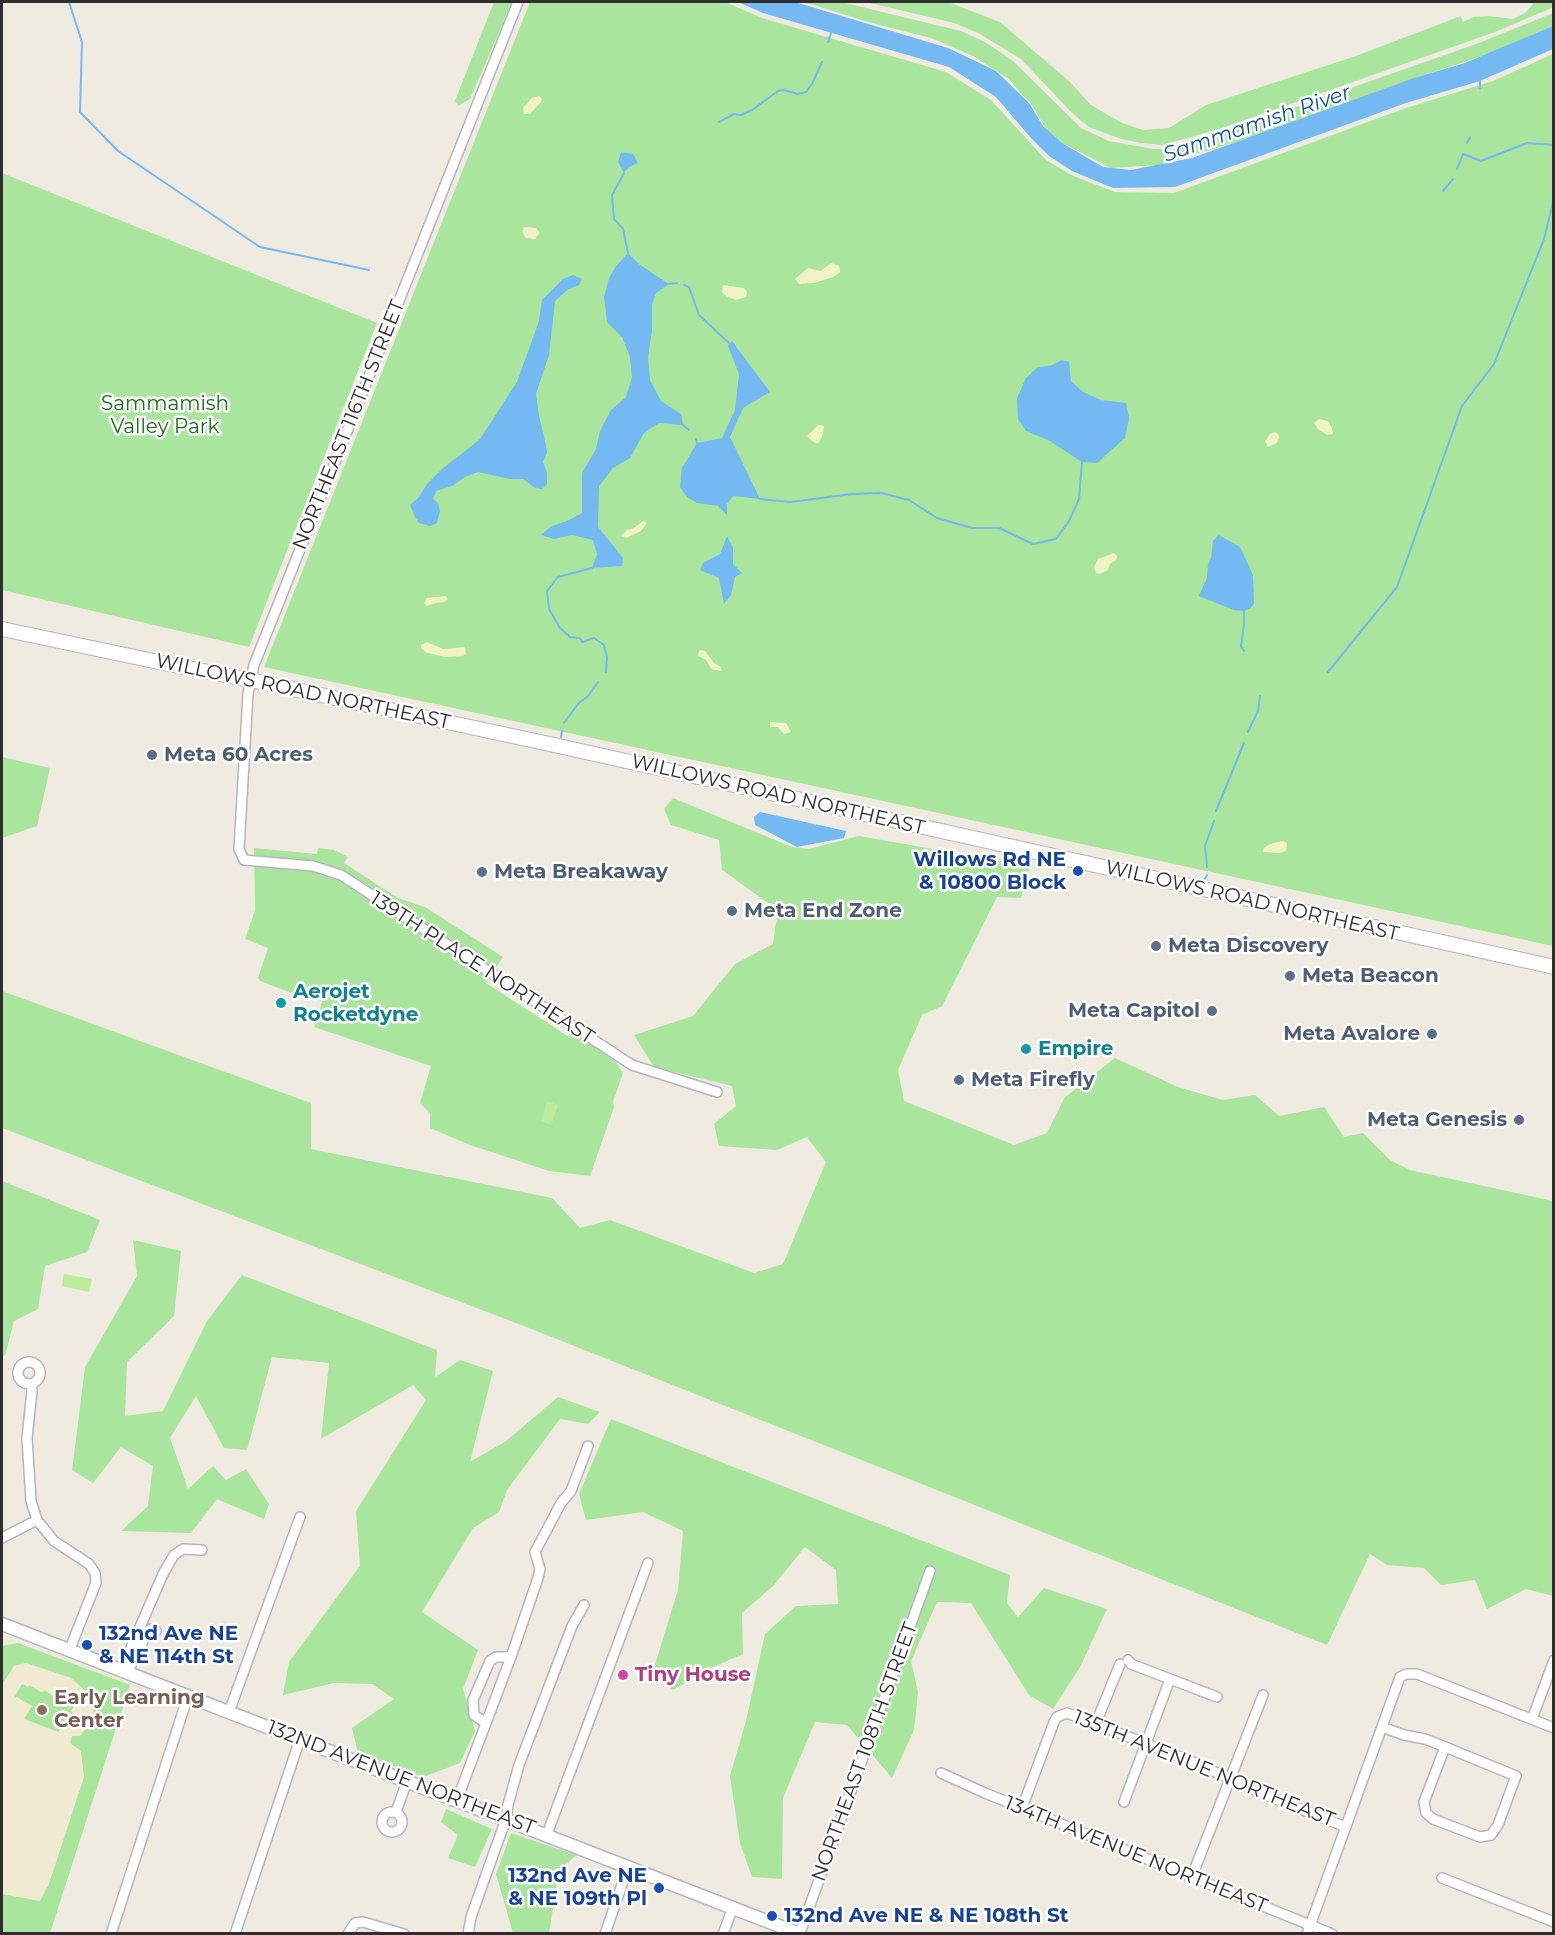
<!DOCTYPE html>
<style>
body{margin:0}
#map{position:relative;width:1555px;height:1935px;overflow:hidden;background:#efebe0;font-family:Montserrat,sans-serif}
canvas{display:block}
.frame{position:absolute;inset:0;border:3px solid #2e2e2e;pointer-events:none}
</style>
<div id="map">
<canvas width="1555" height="1935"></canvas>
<div class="frame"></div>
</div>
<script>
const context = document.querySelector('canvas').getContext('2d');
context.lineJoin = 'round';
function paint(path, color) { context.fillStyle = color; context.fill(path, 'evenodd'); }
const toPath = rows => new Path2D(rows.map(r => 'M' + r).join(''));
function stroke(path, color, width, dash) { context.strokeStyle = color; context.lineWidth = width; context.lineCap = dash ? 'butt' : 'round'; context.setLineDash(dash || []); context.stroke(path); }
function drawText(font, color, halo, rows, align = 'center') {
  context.font = font + ' Montserrat,sans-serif'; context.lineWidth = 5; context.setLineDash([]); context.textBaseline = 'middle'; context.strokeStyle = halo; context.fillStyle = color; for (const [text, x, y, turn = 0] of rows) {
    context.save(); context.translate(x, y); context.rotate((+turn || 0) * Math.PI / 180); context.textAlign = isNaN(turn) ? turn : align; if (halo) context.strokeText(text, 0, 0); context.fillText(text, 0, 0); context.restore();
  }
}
paint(toPath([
 [2,1636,128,1682,47,1933,2,1933]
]), '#f0ebd0');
paint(toPath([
 [494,2,512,2,470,99,459,105,455,101],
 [530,2,725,2,762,18,946,72,991,100,1046,160,1071,175,1115,192,1174,193,1406,108,1493,81,1553,54,1553,946,264,667],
 [804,2,841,2,961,31,985,42,1013,61,1081,128,1109,141,1153,149,1173,149,1202,140,1479,43,1553,13,1554,26,1483,56,1415,78,1253,137,1159,165,1111,168,1062,143,1046,129,1030,102,1024,97,1009,79,973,56,931,38,872,23],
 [866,2,948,2,1000,22,1070,82,1091,105,1122,123,1143,130,1169,128,1206,105,1356,56,1461,16,1463,22,1474,17,1487,16,1513,19,1525,13,1535,2,1553,2,1554,7,1495,32,1222,128,1163,145,1141,143,1121,139,1089,127,1071,112,1021,59,978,33,954,23],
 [2,173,377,323,249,647,2,590],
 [2,757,50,768,37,826,2,838],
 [673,798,792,847,809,849,859,836,1030,866,1021,898,997,897,942,1006,922,1015,898,1070,904,1101,1014,1145,1047,1133,1065,1097,1115,1058,1178,1087,1223,1100,1255,1095,1279,1116,1324,1107,1344,1137,1363,1133,1390,1160,1410,1170,1553,1201,1553,1596,1526,1589,1487,1609,1475,1580,1441,1585,1424,1568,1387,1565,1370,1554,1327,1645,524,1326,2,1128,2,991,311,1103,311,1149,552,1198,580,1228,610,1220,754,1273,783,1264,826,1162,807,1137,777,1150,719,1146,714,1124,736,1106,732,1086,654,1067,634,1035,693,1016,735,964,773,944,778,910,722,870,719,840,671,825,664,809],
 [254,848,317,854,318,848,334,850,348,857,344,863,398,898,425,907,503,957,486,983,569,1037,574,1033,615,1061,623,1073,613,1102,614,1107,590,1176,549,1171,470,1145,430,1128,430,1113,420,1103,431,1066,314,1027,326,990,316,987,308,999,260,981,258,978,268,948,245,939,255,910],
 [2,1181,100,1220,87,1252,45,1266,38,1309,14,1321,5,1356,2,1355],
 [133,1240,181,1251,174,1316,127,1362,125,1416,163,1411,207,1321,242,1275,437,1350,435,1377,460,1360,493,1371,470,1462,506,1441,558,1397,600,1412,588,1424,560,1419,507,1490,499,1512,473,1528,422,1612,478,1650,463,1689,475,1731,460,1763,423,1777,358,1753,352,1728,394,1699,372,1684,334,1683,283,1695,289,1662,360,1566,356,1511,426,1400,413,1385,321,1439,329,1363,272,1357,247,1450,224,1448,196,1396,170,1438,188,1489,213,1466,226,1480,246,1469,269,1504,264,1519,217,1499,191,1533,121,1531,148,1506,153,1466,121,1447,93,1483,72,1470,85,1367,137,1276],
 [611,1419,1010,1575,1007,1603,1018,1617,1044,1588,1107,1609,1080,1667,1053,1709,1029,1695,971,1603,937,1602,911,1661,918,1692,914,1730,892,1778,847,1725,815,1722,783,1798,782,1879,752,1877,740,1843,730,1776,746,1721,765,1634,796,1606,838,1604,836,1570,805,1547,773,1586,742,1613,743,1654,713,1667,673,1690,653,1671,678,1590,683,1531,643,1512,586,1520,579,1494],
 [18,1643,130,1685,50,1933,2,1933,2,1894,40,1901,49,1884,84,1777,81,1751,70,1743,72,1736,80,1736,94,1717,91,1696,71,1678,26,1663,14,1666,2,1685,2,1646],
 [22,1684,28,1687,29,1685,41,1692,46,1691,57,1699,61,1696,73,1703,78,1700,71,1711,74,1713,72,1715,69,1714,58,1732,24,1719,32,1706,17,1697,14,1698],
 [446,1809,492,1829,475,1867,448,1858,458,1835,441,1822],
 [511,1833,576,1855,559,1872,549,1933,513,1933,496,1874]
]), '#a9e59d');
paint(toPath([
 [539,96,542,99,541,102,530,114,524,114,523,108,525,105,532,98],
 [524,227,536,228,540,233,535,239,526,238,522,232],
 [831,263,839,266,840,269,840,272,833,277,814,283,799,284,795,279,808,268,821,271],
 [723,285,744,288,747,292,746,297,736,300,726,296,722,292],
 [1319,419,1328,421,1332,428,1333,434,1327,435,1318,429,1314,423],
 [818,425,824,426,823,434,819,443,816,443,812,441,807,436],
 [1275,432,1278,434,1279,437,1277,443,1268,447,1265,441,1270,434],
 [643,521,647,523,641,531,626,538,621,536,627,530,634,528],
 [1114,553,1117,556,1116,560,1110,564,1108,570,1100,574,1096,573,1094,567,1098,559],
 [446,596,448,599,444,602,435,603,427,606,424,603,427,598],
 [427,642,443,649,465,647,466,654,463,656,446,657,427,653,421,648,421,645],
 [701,650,705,651,714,663,721,667,722,671,711,669,706,660,698,656,699,651],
 [770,722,786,723,791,732,784,734,778,727,770,727],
 [1282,841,1287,843,1286,851,1280,853,1263,852,1264,848,1270,844]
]), '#f2f3c4');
paint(toPath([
 [547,1101,558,1105,551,1125,541,1121],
 [64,1274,92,1279,89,1292,62,1286]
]), '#baec99');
paint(toPath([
 [738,2,795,2,948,48,996,71,1029,103,1043,126,1062,143,1103,167,1131,170,1192,158,1414,78,1465,63,1553,26,1553,49,1480,81,1406,103,1175,187,1113,188,1072,171,1049,156,1030,137,996,97,949,67,763,13],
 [621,152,633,154,638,163,629,167,624,173,618,162],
 [628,253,640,265,669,284,656,293,652,305,652,331,648,357,650,380,661,401,681,414,683,425,659,423,644,433,630,458,613,468,599,486,598,527,623,558,622,566,592,568,597,554,593,540,572,535,554,539,541,535,552,526,567,521,582,513,582,473,596,449,600,431,611,410,626,397,632,377,630,357,622,337,607,322,604,297,609,278,616,266],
 [573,275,582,279,579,285,567,290,555,301,549,355,536,394,539,416,546,445,547,453,543,462,547,473,547,484,542,489,535,488,523,479,510,479,478,472,465,477,452,486,436,491,433,499,438,503,440,511,437,523,430,526,419,523,415,517,410,505,419,497,427,484,441,470,480,439,517,382,539,321,542,300,563,279],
 [732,341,770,392,743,408,730,437,760,499,733,496,727,504,727,515,718,506,697,503,687,497,680,487,682,468,697,443,722,438,735,410,739,374,728,346],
 [1062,360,1069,362,1071,381,1083,392,1101,400,1126,403,1129,418,1125,438,1097,463,1082,462,1048,440,1026,431,1018,419,1017,398,1026,378,1038,367,1050,366],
 [1219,535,1240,547,1253,575,1254,603,1251,608,1244,611,1234,610,1199,596,1207,578,1208,565,1211,558,1213,541],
 [727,536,733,548,733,564,742,573,735,577,731,595,724,604,719,578,700,570,703,563,720,554],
 [760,812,846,831,844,838,797,847,755,825,754,817]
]), '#74b9f1');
stroke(toPath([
 [69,2,82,42,80,112,118,151,260,247,369,270],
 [828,42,831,33],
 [1480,79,1480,88],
 [719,122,734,114,741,115,752,110,778,91,784,90,798,94,806,92,812,84,822,62],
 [1467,143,1470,137],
 [1457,169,1463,154,1481,161,1527,143,1554,145],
 [624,173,612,195,614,219,623,229,628,253],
 [1443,191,1453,179],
 [669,284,677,283],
 [684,285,689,287,699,315,729,343],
 [683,425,689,430],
 [696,439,697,443],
 [760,499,790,502,852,494,881,493,909,500,937,518,972,528,999,528,1033,544,1056,539,1069,521,1079,499,1082,462],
 [592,568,558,577,547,591,549,609,560,628,570,637,580,638,582,642,594,638,604,645,607,658,606,672],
 [1244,651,1241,646,1244,624,1244,611],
 [1328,672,1397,587,1462,406,1494,364,1544,239,1554,198],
 [564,723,578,704,588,696,598,682],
 [1248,732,1258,711,1260,696],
 [561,737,562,731],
 [1216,811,1244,743],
 [1207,867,1205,846,1214,821],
 [1204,880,1207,875]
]), '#74b9f1', 2);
const minor = toPath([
 [518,2,254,665,248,694,239,849,244,860,313,866,341,875,632,1065,717,1092],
 '18 1373a11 11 0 1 1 22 0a11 11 0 1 1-22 0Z',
 [37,1520,54,1541,89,1564,95,1573,96,1583,69,1651],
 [2,1538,37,1520,31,1501,27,1438,32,1391,31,1384],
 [1128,1660,1131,1664,1217,1697],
 [121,1671,163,1574,174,1555,183,1549,202,1550],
 [127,1673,148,1631,151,1629,156,1631],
 [229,1712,300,1517],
 [1532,1719,1554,1660],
 [486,1723,474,1715,473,1700,490,1661,496,1657,511,1657],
 [1096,1723,1120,1664],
 [1382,1727,1404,1735,1425,1739,1433,1742,1516,1776,1498,1825,1491,1835,1480,1837,1433,1819,1426,1813,1424,1802,1445,1747],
 [941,1773,985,1793,1332,1934],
 [457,1800,511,1657,538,1578,540,1569,535,1552,561,1503,571,1491,588,1446],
 [1124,1802,1170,1679],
 [1022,1808,1054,1722,1057,1717,1067,1713,1191,1761,1268,1796,1346,1827],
 '382 1822a10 10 0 1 1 20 0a10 10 0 1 1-20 0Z',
 [396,1812,407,1781],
 [547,1834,648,1563],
 [1192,1876,1263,1695],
 [1442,1878,1554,1922],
 [800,1933,930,1571],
 [111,1934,188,1696],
 [235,1934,300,1739],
 [348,1934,355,1923,363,1922,404,1934],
 [468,1934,471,1917,506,1819,508,1805,519,1765,572,1626,584,1605],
 [605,1934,628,1867],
 [723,1934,733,1907],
 [1307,1934,1400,1677,1406,1674,1417,1674,1554,1728]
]);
const tertiary = toPath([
 [2,1624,800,1934]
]);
const secondary = toPath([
 [2,629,168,664,260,682,545,743,1554,967]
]);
stroke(minor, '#b4b4c1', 12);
stroke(tertiary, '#b4b4c1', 15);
stroke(secondary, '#b4b4c1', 16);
stroke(minor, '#fff', 9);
stroke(tertiary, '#fff', 12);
stroke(secondary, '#fff', 14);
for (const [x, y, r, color] of [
 [152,755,6,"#5c6f8a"],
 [1078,871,6,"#1a4fb4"],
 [482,872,6,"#5c6f8a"],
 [732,911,6,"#5c6f8a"],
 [1156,946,6,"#5c6f8a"],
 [1290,976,6,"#5c6f8a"],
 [281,1003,6,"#0f9aa8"],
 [1212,1011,6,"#5c6f8a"],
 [1432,1034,6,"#5c6f8a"],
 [1026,1049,6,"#0f9aa8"],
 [959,1080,6,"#5c6f8a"],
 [1519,1120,6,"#5c6f8a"],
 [87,1645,6,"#1a4fb4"],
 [623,1675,6,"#d1479c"],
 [42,1710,6,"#8d6e63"],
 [659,1888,6,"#1a4fb4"],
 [772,1916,6,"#1a4fb4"]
]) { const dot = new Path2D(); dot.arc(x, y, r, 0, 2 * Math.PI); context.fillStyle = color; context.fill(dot); stroke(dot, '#fff', 2); }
drawText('20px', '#1d6e1a', '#fff', [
 ["Sammamish",165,404],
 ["Valley Park",165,427]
]);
drawText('20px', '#2e2e2e', '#fff', [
 ["NORTHEAST 116TH STREET",349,425,-68],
 ["WILLOWS ROAD NORTHEAST",303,692,12],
 ["WILLOWS ROAD NORTHEAST",778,795,13],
 ["WILLOWS ROAD NORTHEAST",1252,901,13],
 ["139TH PLACE NORTHEAST",482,968,33],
 ["NORTHEAST 108TH STREET",865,1752,-70],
 ["135TH AVENUE NORTHEAST",1204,1769,22],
 ["132ND AVENUE NORTHEAST",401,1778,21],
 ["134TH AVENUE NORTHEAST",1136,1855,22]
]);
drawText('bold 20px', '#4e5e75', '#fff', [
 ["Meta 60 Acres",164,755],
 ["Meta Breakaway",494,872],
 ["Meta End Zone",744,911],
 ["Meta Discovery",1168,946],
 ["Meta Beacon",1302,976],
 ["Meta Capitol",1200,1011,"right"],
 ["Meta Avalore",1420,1034,"right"],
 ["Meta Firefly",971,1080],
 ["Meta Genesis",1507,1120,"right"]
], 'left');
drawText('bold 20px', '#164399', '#fff', [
 ["Willows Rd NE",1066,860],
 ["& 10800 Block",1066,883],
 ["132nd Ave NE",99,1634,"left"],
 ["& NE 114th St",99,1657,"left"],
 ["132nd Ave NE",647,1876],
 ["& NE 109th Pl",647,1899],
 ["132nd Ave NE & NE 108th St",784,1916,"left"]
], 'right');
drawText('bold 20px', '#0d838f', '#fff', [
 ["Aerojet",293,992],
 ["Rocketdyne",293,1015],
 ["Empire",1038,1049]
], 'left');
drawText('bold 20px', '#b23c85', '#fff', [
 ["Tiny House",635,1675]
], 'left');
drawText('bold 20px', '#785e54', '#fff', [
 ["Early Learning",54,1698],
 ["Center",54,1721]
], 'left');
drawText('italic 21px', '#0c54a3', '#fff', [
 ["Sammamish River",1257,124,-19]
]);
</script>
